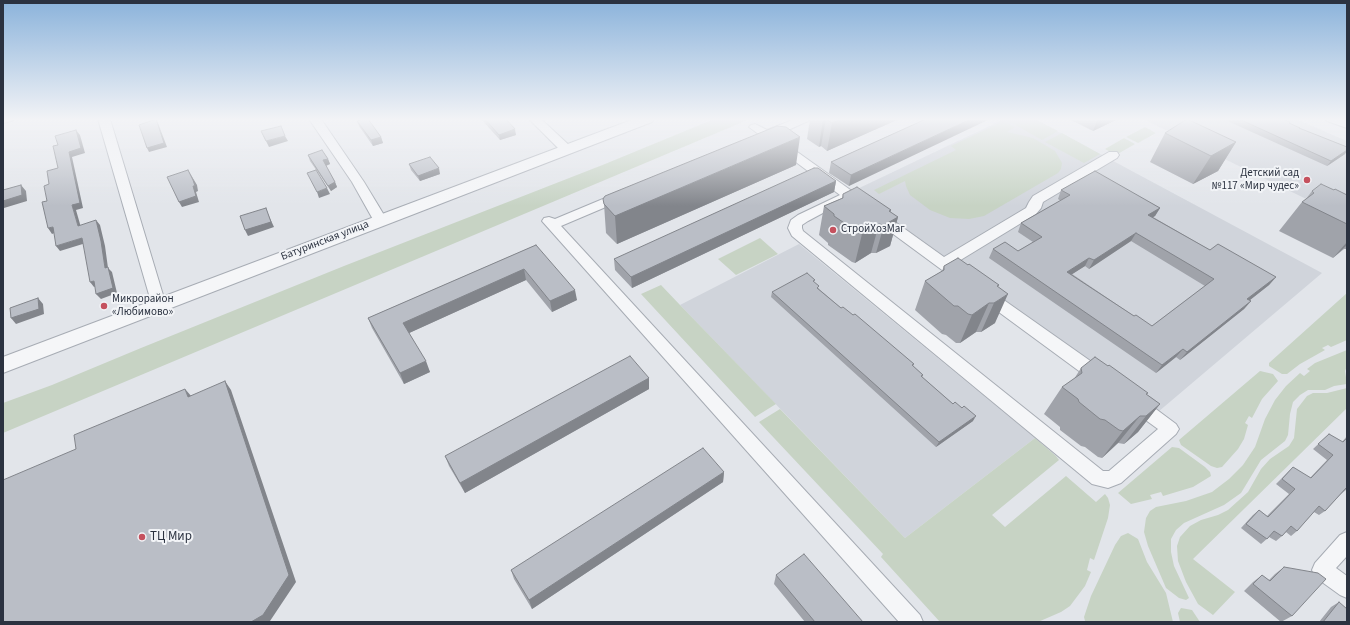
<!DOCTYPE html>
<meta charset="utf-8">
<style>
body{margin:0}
#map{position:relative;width:1350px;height:625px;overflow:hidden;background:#e2e5ea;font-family:"Source Sans 3",sans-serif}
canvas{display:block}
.frame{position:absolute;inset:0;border:4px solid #2b3240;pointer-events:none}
</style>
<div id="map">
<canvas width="1350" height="625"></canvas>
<div class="frame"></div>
</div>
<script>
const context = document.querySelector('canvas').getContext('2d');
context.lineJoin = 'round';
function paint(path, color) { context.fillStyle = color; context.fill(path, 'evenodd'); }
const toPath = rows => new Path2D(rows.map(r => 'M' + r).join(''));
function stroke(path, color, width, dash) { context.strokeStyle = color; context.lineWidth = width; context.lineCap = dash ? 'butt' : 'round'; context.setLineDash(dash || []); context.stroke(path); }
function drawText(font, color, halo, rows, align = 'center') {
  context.font = font + ' "Source Sans 3",sans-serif'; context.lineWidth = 4; context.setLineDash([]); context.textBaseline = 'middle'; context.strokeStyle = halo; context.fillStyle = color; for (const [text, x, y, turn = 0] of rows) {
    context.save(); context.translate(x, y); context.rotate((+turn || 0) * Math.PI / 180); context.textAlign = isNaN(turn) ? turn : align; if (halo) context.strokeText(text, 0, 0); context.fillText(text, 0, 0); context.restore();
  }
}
paint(toPath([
 [1004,119,1035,119,1322,273,1158,412,853,191],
 [1143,119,1296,119,1347,141,1347,219],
 [799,244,1035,438,905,538,680,305]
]), '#d0d4db');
paint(toPath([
 [714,119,750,119,3,433,3,403,52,385,141,348,344,266,605,164],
 [1005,119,1034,119,1058,131,1042,140],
 [1004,121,1015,127,1007,132,1033,138,1055,151,1062,163,1061,169,1058,173,984,216,969,219,950,218,930,210,910,195,906,186,905,181,879,194,874,190,956,150,951,146],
 [1145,127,1156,133,1138,143,1126,137],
 [1062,133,1100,154,1084,163,1045,142],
 [1124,138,1135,144,1116,155,1105,149],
 [760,238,778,254,736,275,718,259],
 [661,285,680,305,776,404,755,417,641,294],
 [1347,293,1347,340,1331,347,1328,345,1322,348,1325,350,1300,364,1287,374,1282,374,1269,366,1269,363],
 [1347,350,1347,366,1345,371,1347,384,1334,386,1325,390,1308,390,1300,395,1293,402,1290,414,1288,435,1285,441,1261,460,1241,493,1224,505,1184,523,1176,530,1171,539,1171,552,1174,566,1189,598,1186,600,1179,598,1166,588,1148,546,1144,532,1146,518,1150,511,1156,507,1186,501,1212,492,1229,479,1243,465,1255,447,1265,419,1275,400,1286,386,1300,373,1304,376,1310,371,1307,369,1315,363],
 [1260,371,1273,374,1278,381,1262,399,1252,418,1249,416,1245,423,1248,425,1244,439,1238,449,1222,467,1217,468,1211,466,1181,445,1179,440],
 [1347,388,1347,408,1193,559,1235,592,1213,615,1198,604,1186,582,1178,561,1177,546,1180,537,1190,526,1201,520,1218,515,1228,510,1248,492,1261,469,1270,459,1289,446,1294,438,1297,409,1307,396,1313,393,1327,393],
 [780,409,905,538,1035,438,1056,456,1059,460,992,515,1005,527,1066,476,1096,502,1105,494,1108,498,1110,505,1108,518,1094,560,1090,558,1087,570,1091,572,1085,586,1070,606,1061,612,1038,622,940,622,881,557,883,554,759,422],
 [1172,447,1179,448,1205,467,1210,472,1211,476,1193,487,1163,496,1161,492,1150,495,1152,499,1131,504,1118,493],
 [1128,533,1138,539,1147,562,1166,593,1173,622,1085,621,1084,617,1091,596,1115,545,1121,536],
 [1181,608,1192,610,1200,622,1180,622,1178,613]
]), '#c7d3c4');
const minor = toPath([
 [3,119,14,119,12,121,3,123,3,119],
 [98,119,110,119,166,305,164,309,159,310,154,309,152,305,98,119],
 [309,119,321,119,364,182,387,220,385,223,380,224,375,223,352,182,309,119],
 [529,119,541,119,571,147,573,150,571,153,563,153,529,119],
 [795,119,810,119,808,121,775,136,944,257,1026,208,1029,202,1033,196,1109,152,1117,152,1119,155,1117,158,1043,202,1041,208,1036,214,954,264,967,273,969,277,967,281,962,282,957,281,847,200,808,221,802,225,802,228,803,231,1103,471,1109,471,1158,429,1129,408,1127,403,1129,398,1135,396,1141,398,1176,424,1179,429,1176,434,1121,483,1108,488,1092,484,792,236,788,228,791,220,798,215,840,195,749,127,751,125,755,124,767,130,795,119],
 [1325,119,1341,119,1347,121,1347,128,1327,121,1325,119],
 [622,191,627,192,628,195,627,198,561,226,920,615,923,622,899,622,542,221,544,218,549,217,555,219,622,191],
 [986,290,991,291,1106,372,1108,377,1106,382,1100,383,1094,382,981,299,979,295,981,291,986,290],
 [1347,532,1347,556,1336,568,1347,576,1347,598,1340,595,1315,577,1312,570,1315,563,1340,535,1347,532]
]);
const tertiary = toPath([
 [634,119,654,119,652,122,3,373,3,357,634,119]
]);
stroke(minor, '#a7acb4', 2);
stroke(tertiary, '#a7acb4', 2);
paint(minor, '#f5f6f8');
paint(tertiary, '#f5f6f8');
paint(toPath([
 [481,119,506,119,516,135,500,140],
 [810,119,899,119,827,151,821,146,819,147,807,139],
 [926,119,849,186,829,173,831,162],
 [1069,119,1118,119,1093,131],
 [1223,119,1283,119,1290,122,1289,123,1345,154,1327,166],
 [357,121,381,137,383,143,373,146,359,126],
 [1165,133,1236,142,1218,171,1193,184,1150,162],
 [308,155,328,159,330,164,326,166,335,182,337,187,331,191,310,161],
 [409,164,440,174,420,181,411,170],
 [796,165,617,244,606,233,604,204],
 [836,181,834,192,632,288,615,270,614,259],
 [1061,190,1160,208,1155,216,1153,217,1210,250,1276,277,1269,285,1250,300,1251,301,1244,309,1180,360,1176,357,1156,373,989,258,993,249,1018,251,1033,242,1018,232,1021,223,1061,201,1058,199],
 [1131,241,1205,286,1152,326,1134,316,1072,274,1085,266,1089,269],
 [1334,190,1347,195,1347,249,1344,249,1333,258,1279,231,1302,202,1306,199,1312,191],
 [843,194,890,212,898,217,890,246,876,253,871,253,855,263,852,262,828,245,828,243,819,235,824,206,842,198],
 [536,245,577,300,552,312,526,280,409,333,430,372,404,384,372,328,368,318],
 [968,265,999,285,998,287,995,323,981,332,976,332,960,343,956,343,946,335,942,334,915,310,925,281,942,271,944,266],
 [815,283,819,289,841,308,853,315,914,364,913,366,923,375,922,377,973,421,936,447,771,297,772,292],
 [1081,368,1146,394,1160,404,1138,432,1124,444,1118,443,1102,458,1098,457,1085,447,1081,446,1060,430,1060,427,1044,414,1062,387,1074,379],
 [649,378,649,389,465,493,449,466,445,456],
 [1329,434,1342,442,1347,436,1347,489,1341,494,1325,511,1319,515,1314,512,1297,531,1291,536,1286,532,1282,536,1276,541,1269,537,1261,544,1241,528,1253,515,1259,510,1267,516,1289,494,1276,484,1293,467,1310,478,1327,460,1313,449],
 [724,472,723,482,532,609,514,579,511,570],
 [1284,567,1292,616,1281,622,1244,591,1253,582,1262,575,1269,580,1275,574],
 [776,575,863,622,805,622,774,584],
 [1339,602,1347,622,1319,622,1331,607]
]), '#a0a3aa');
paint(toPath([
 [156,119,158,123,167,147,149,152,147,148],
 [823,119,826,119,821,146,819,147],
 [841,119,899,119,827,151,832,123],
 [971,119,990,119,849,186,851,175],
 [1098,119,1118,119,1093,131],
 [515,129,516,135,500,140,499,135],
 [76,130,80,135,85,153,72,157,83,208,76,210,82,231,78,226,72,205,69,152],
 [285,136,288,141,269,147,266,141],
 [381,137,383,143,373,146,371,140],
 [800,137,796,165,617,244,615,216],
 [1236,142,1218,171,1193,184,1211,156],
 [1347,150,1347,151,1345,154,1327,166,1331,161],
 [328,159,330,164,325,166,323,160],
 [439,168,440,174,420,181,418,176],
 [188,170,197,185,198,191,196,192,199,202,182,207,179,202],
 [836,181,834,192,632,288,631,277],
 [335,182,337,187,331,191,328,186],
 [21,185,26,191,27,201,4,208,4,213,3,213,3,201],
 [327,188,330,194,319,198,317,192],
 [266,208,268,214,274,227,248,236,245,230],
 [1160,208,1155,216,1143,223,1148,215],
 [891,210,887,223,898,217,890,246,876,253,884,225,889,211],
 [96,220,100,225,105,246,108,268,112,272,117,293,101,299,96,294,105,268],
 [879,224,871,253,855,263,862,234],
 [53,227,57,232,52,234,48,228],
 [1136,233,1131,241,1089,269,1094,260],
 [82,238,86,243,60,251,56,246],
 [1347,242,1347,245,1333,258],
 [1089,258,1085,266,1063,280,1067,272],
 [524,269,526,280,407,334,403,323],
 [1276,277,1269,285,1241,307,1247,299],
 [94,281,98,286,94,287,90,282],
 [575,290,577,300,552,312,550,301],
 [1008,294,995,323,981,332,994,303],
 [38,298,43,304,44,314,16,324,11,318],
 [1251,301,1244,309,1180,360,1187,352],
 [989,303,976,332,960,343,972,315],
 [1183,349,1176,357,1156,373,1162,365],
 [426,361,430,372,404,384,400,373],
 [649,378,649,389,465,493,460,483],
 [225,381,231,390,296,582,270,621,269,622,251,622],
 [185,389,192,397,188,397],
 [1160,404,1138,432,1124,444,1146,416],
 [976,416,973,421,936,447,939,442],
 [1140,416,1118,443,1102,458,1123,431],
 [724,472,723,482,532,609,529,600]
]), '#82858b');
const building = toPath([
 [156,119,164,143,147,148,139,125,156,119],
 [363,119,368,119,381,137,371,140,357,121,363,119],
 [485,119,506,119,515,129,499,135,485,119],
 [826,119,841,119,832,123,826,119],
 [926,119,971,119,851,175,831,162,926,119],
 [1187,119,1236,142,1211,156,1165,133,1187,119],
 [1239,119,1283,119,1290,122,1289,123,1300,128,1299,128,1347,147,1347,150,1331,161,1239,119],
 [281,126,285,136,266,141,261,131,281,126],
 [777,126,786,127,800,137,615,216,604,204,603,199,605,196,777,126],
 [76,130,81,148,69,152,80,203,72,205,78,226,96,220,101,241,105,268,108,267,113,288,96,294,94,281,90,282,82,238,56,246,53,227,48,228,42,202,47,201,44,186,49,184,47,171,58,168,53,146,58,145,55,136,76,130],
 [322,150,328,159,323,160,335,182,328,186,308,155,322,150],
 [430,157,439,168,418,176,409,164,430,157],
 [814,168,818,168,836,181,631,277,614,259,814,168],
 [188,170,193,180,195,186,193,186,196,196,179,202,167,177,188,170],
 [316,170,327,188,317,192,307,173,316,170],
 [1095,171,1160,208,1148,215,1210,250,1218,244,1276,277,1247,299,1251,301,1187,352,1183,349,1162,365,993,249,1005,242,1018,251,1042,237,1021,223,1070,195,1061,190,1095,171],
 [1136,233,1214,279,1152,326,1136,315,1134,316,1067,272,1089,258,1094,260,1136,233],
 [1321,184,1334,190,1335,189,1347,195,1347,224,1302,202,1314,193,1312,191,1321,184],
 [21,185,22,195,3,201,3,190,21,185],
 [857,187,891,210,889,211,898,217,884,225,879,224,862,234,859,233,834,216,834,214,824,206,843,198,843,194,857,187],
 [266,208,271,222,245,230,240,216,266,208],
 [536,245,575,290,550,301,524,269,403,323,426,361,400,373,368,318,536,245],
 [958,258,968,265,969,264,999,285,997,286,1008,294,994,303,989,303,972,315,968,314,958,306,954,306,925,281,944,270,944,266,958,258],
 [807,273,815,280,813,281,819,286,817,288,841,308,843,307,853,315,855,314,914,364,912,365,923,375,921,376,953,404,955,402,962,408,964,406,976,416,939,442,772,292,807,273],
 [38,298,39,309,11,318,10,308,38,298],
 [630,356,649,378,460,483,445,456,630,356],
 [1095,357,1108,366,1109,365,1148,393,1146,394,1160,404,1146,416,1140,416,1123,431,1119,430,1105,420,1100,419,1079,402,1078,399,1062,387,1082,373,1081,368,1095,357],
 [225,381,289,575,263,615,251,622,3,622,3,480,76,449,74,435,185,389,188,397,225,381],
 [1329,434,1343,442,1347,438,1347,489,1346,488,1325,511,1319,506,1297,531,1291,526,1282,536,1274,531,1267,539,1246,524,1259,510,1268,517,1295,489,1282,479,1293,467,1311,478,1333,455,1318,444,1329,434],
 [703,448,724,472,529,600,511,570,703,448],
 [804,554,863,622,815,622,776,575,804,554],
 [1284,567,1318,573,1326,579,1292,616,1253,584,1262,575,1270,581,1284,567],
 [1339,602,1347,609,1347,622,1323,622,1339,602]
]);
paint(building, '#babec6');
stroke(building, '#82858b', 1);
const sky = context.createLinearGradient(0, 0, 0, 206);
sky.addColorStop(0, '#8bb3db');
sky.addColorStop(0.58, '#f2f3f6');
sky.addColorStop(1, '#f2f3f600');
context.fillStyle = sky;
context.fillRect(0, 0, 1350, 206);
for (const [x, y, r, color] of [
 [1307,180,4,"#c5515e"],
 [833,230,4,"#c5515e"],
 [104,306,4,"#c5515e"],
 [142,537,4,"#c5515e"]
]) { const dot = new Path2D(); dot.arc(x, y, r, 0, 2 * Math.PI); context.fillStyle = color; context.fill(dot); stroke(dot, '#f2f4f7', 1.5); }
drawText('11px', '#2b3240', '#f2f4f7', [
 ["Детский сад",1299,174,"right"],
 ["№117 «Мир чудес»",1299,187,"right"],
 ["СтройХозМаг",841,230],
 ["Микрорайон",112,300],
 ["«Любимово»",112,313]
], 'left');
drawText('11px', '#2b3240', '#f2f4f7', [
 ["Батуринская улица",325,241,-21]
]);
drawText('13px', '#2b3240', '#f2f4f7', [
 ["ТЦ Мир",150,537]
], 'left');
</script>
